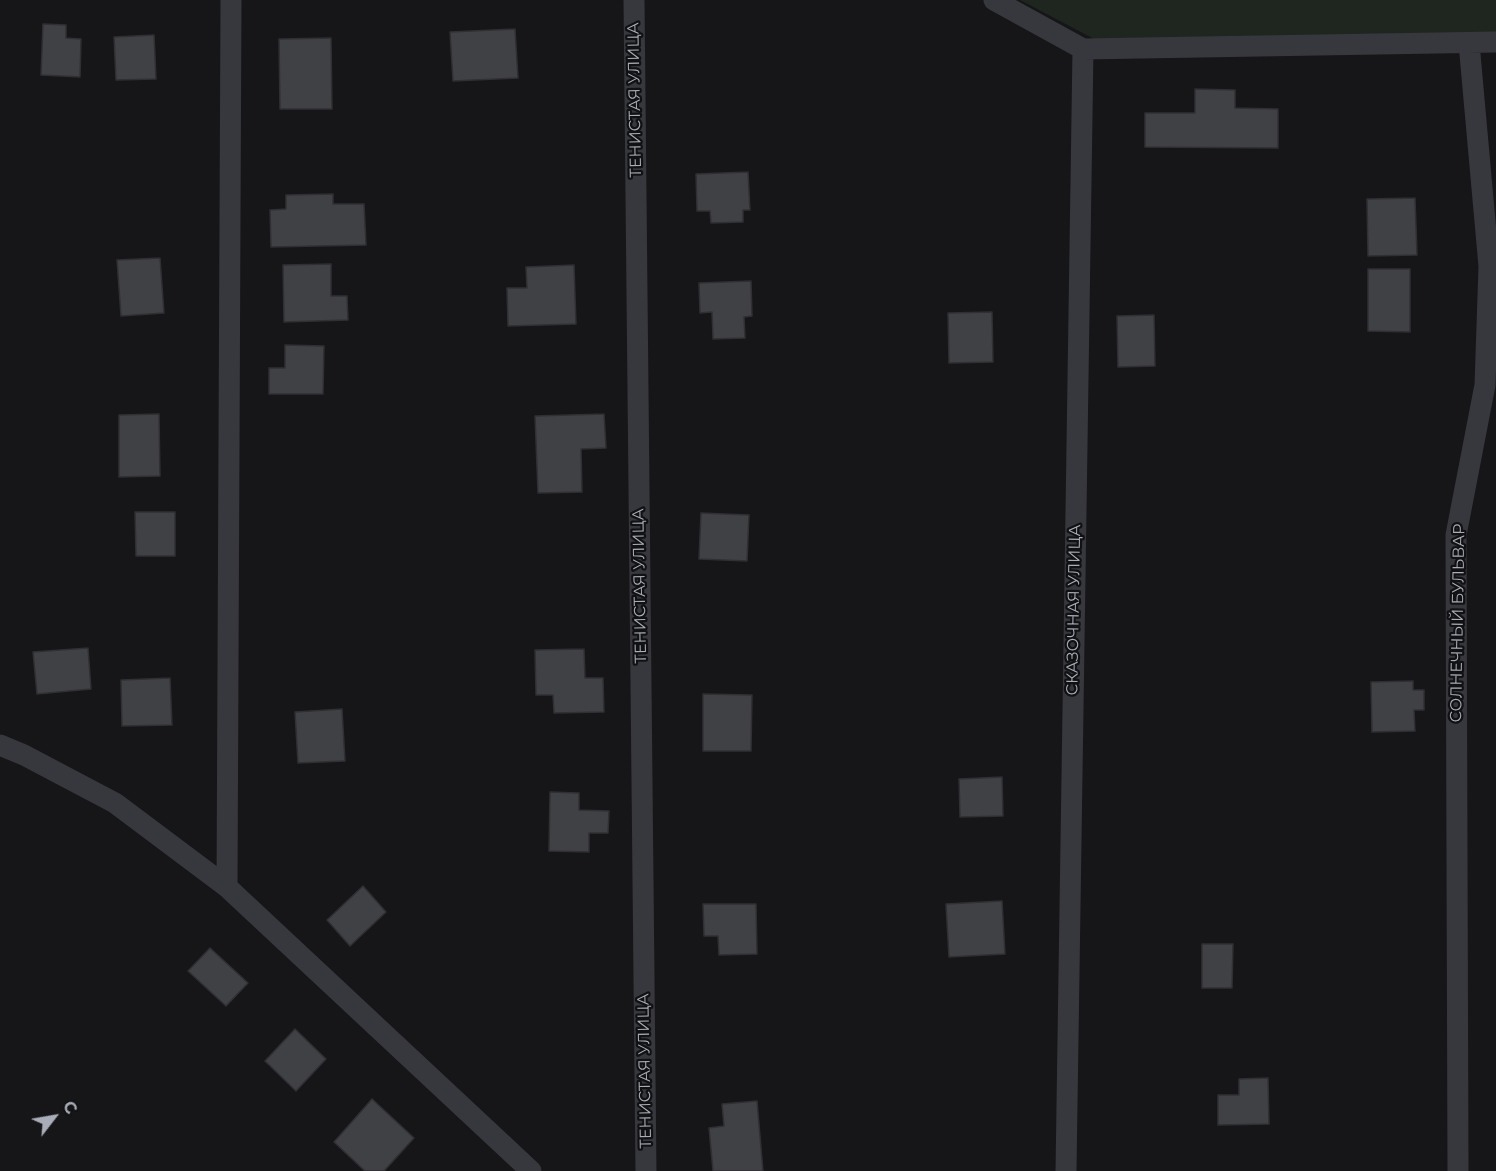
<!DOCTYPE html>
<meta charset="utf-8">
<style>
body{margin:0}
#map{position:relative;width:1496px;height:1171px;overflow:hidden;background:#161618;font-family:Montserrat,sans-serif}
canvas{display:block}
.north{position:absolute;left:24px;top:1087px;width:60px;height:60px;-webkit-text-stroke:4px #111113;paint-order:stroke;rotate:59deg;font-size:16px;font-weight:700;line-height:24px;text-align:center;color:#a8adb8}
.north::after{content:'';display:block;margin:auto;width:21px;height:27px;background:#a8adb8;clip-path:polygon(50% 0,100% 100%,50% 72%,0 100%)}
</style>
<div id="map">
<canvas width="1496" height="1171"></canvas>
<div class="north">С</div>
</div>
<script>
const context = document.querySelector('canvas').getContext('2d');
context.lineJoin = 'round';
function paint(path, color) { context.fillStyle = color; context.fill(path, 'evenodd'); }
const toPath = rows => new Path2D(rows.map(r => 'M' + r).join(''));
function stroke(path, color, width, dash) { context.strokeStyle = color; context.lineWidth = width; context.lineCap = dash ? 'butt' : 'round'; context.setLineDash(dash || []); context.stroke(path); }
function drawText(font, color, halo, rows, align = 'center') {
  context.font = font + ' Montserrat,sans-serif'; context.lineWidth = 4.5; context.setLineDash([]); context.textBaseline = 'middle'; context.strokeStyle = halo; context.fillStyle = color; for (const [text, x, y, turn = 0] of rows) {
    context.save(); context.translate(x, y); context.rotate((+turn || 0) * Math.PI / 180); context.textAlign = isNaN(turn) ? turn : align; if (halo) context.strokeText(text, 0, 0); context.fillText(text, 0, 0); context.restore();
  }
}
paint(toPath([
 [1020,0,1496,0,1496,34,1096,40]
]), '#1e261f');
const building = toPath([
 [43,24,66,25,66,38,81,39,80,77,41,75,43,24],
 [515,29,518,78,453,81,450,32,515,29],
 [154,35,156,79,116,80,114,37,154,35],
 [331,38,332,109,280,109,279,39,331,38],
 [1195,89,1235,90,1235,108,1278,109,1278,148,1145,147,1145,113,1195,113,1195,89],
 [748,172,750,210,743,210,743,222,711,223,710,211,697,211,696,174,748,172],
 [333,194,333,204,364,204,366,245,271,247,270,210,286,209,286,195,333,194],
 [1415,198,1417,255,1368,256,1367,199,1415,198],
 [160,258,164,313,121,316,117,260,160,258],
 [331,264,331,296,347,296,348,320,284,322,283,265,331,264],
 [574,265,576,324,508,326,507,288,527,288,526,267,574,265],
 [1368,269,1410,269,1410,332,1368,331,1368,269],
 [751,281,752,316,744,317,745,338,713,339,712,312,700,313,699,283,751,281],
 [992,312,993,362,949,363,948,313,992,312],
 [1154,315,1155,366,1118,367,1117,316,1154,315],
 [285,345,324,346,323,394,269,394,269,368,285,368,285,345],
 [159,414,160,476,119,477,119,415,159,414],
 [604,414,606,448,581,449,582,492,538,493,535,416,604,414],
 [135,512,175,512,175,556,136,556,135,512],
 [701,513,749,515,747,561,699,559,701,513],
 [88,648,91,689,37,694,33,652,88,648],
 [584,649,585,678,603,678,604,712,554,713,553,695,536,695,535,650,584,649],
 [170,678,172,725,122,726,121,680,170,678],
 [1413,681,1413,690,1424,690,1424,710,1414,710,1415,731,1372,732,1371,682,1413,681],
 [703,694,752,695,751,751,703,751,703,694],
 [342,709,345,761,298,763,295,712,342,709],
 [1002,777,1003,816,960,817,959,779,1002,777],
 [550,792,579,793,579,810,609,811,608,833,589,833,589,852,549,851,550,792],
 [363,886,386,912,350,946,327,920,363,886],
 [1002,901,1005,954,949,957,946,904,1002,901],
 [703,904,756,904,757,954,719,955,718,936,704,936,703,904],
 [1202,944,1233,944,1232,988,1202,988,1202,944],
 [210,948,248,983,226,1006,188,971,210,948],
 [295,1029,326,1059,296,1091,265,1061,295,1029],
 [1268,1078,1269,1124,1218,1125,1218,1095,1239,1095,1239,1079,1268,1078],
 [372,1099,414,1138,384,1171,365,1171,334,1142,372,1099],
 [757,1101,763,1171,713,1171,709,1128,724,1126,722,1104,757,1101]
]);
paint(building, '#404145');
stroke(building, '#303034', 1.5);
stroke(toPath([
 [634,0,646,1171],
 [994,0,1083,49,1496,42],
 [0,745,24,755,115,803,227,887,531,1171],
 [227,887,231,0],
 [1066,1171,1083,49],
 [1458,1171,1456,535,1485,385,1489,266,1469,43]
]), '#37383d', 21);
drawText('16px', '#a8adb8', '#111113', [
 ["ТЕНИСТАЯ УЛИЦА",635,100,-91],
 ["ТЕНИСТАЯ УЛИЦА",640,586,-91],
 ["СКАЗОЧНАЯ УЛИЦА",1074,610,-89],
 ["СОЛНЕЧНЫЙ БУЛЬВАР",1458,623,-89],
 ["ТЕНИСТАЯ УЛИЦА",645,1071,-91]
]);
</script>
